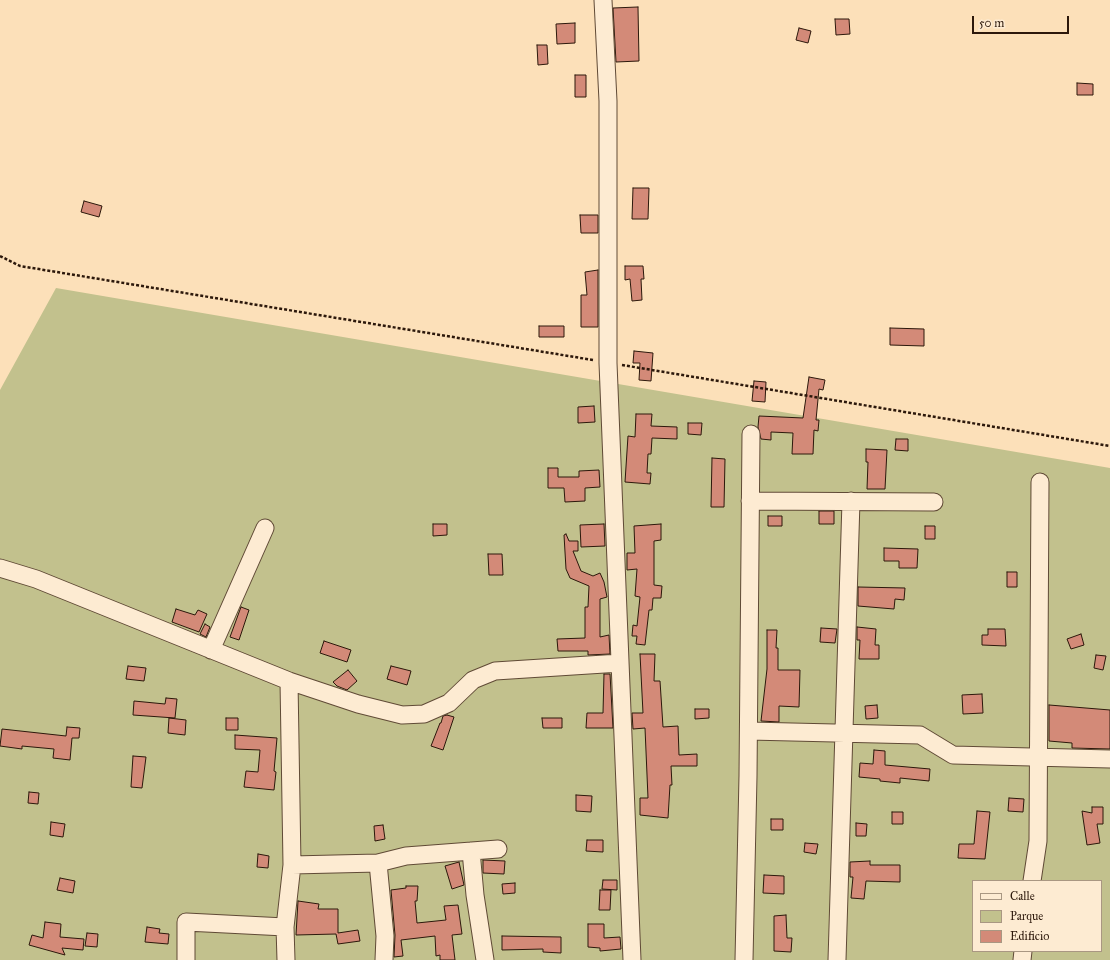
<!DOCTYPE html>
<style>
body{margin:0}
#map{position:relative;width:1110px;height:960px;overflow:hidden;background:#fce0b9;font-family:"IM FELL Great Primer",serif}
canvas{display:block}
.legend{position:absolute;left:972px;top:880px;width:130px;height:72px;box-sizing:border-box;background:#fdebd2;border:1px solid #a99782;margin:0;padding:5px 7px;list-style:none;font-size:12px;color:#2c180b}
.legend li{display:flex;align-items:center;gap:8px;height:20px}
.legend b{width:20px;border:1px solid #a99782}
.scale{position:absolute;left:972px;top:16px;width:97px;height:18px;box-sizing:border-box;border:2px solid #2c180b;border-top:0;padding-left:5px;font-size:12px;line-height:14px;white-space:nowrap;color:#2c180b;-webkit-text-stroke:3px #fdebd2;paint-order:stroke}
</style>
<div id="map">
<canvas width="1110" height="960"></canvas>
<ul class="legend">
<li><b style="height:5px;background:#fdebd2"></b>Calle</li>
<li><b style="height:11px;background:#c2c18d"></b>Parque</li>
<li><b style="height:11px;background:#d38a78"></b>Edificio</li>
</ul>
<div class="scale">50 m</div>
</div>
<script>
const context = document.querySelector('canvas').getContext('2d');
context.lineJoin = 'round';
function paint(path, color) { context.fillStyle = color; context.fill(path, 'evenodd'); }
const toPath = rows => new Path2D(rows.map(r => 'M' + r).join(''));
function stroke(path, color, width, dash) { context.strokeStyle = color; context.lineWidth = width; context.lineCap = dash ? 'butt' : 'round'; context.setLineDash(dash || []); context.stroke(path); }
paint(toPath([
 [56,288,1110,468,1110,960,0,960,0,390],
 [973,881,1101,881,1101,951,973,951]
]), '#c2c18d');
const building = toPath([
 [638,7,639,61,616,62,613,8,638,7],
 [835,19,849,19,850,34,836,35,835,19],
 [575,23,575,43,557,44,556,24,575,23],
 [799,28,811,31,808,43,796,40,799,28],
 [537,45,547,45,548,64,538,65,537,45],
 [575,75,586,75,586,97,575,97,575,75],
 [1077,83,1093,84,1093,95,1077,95,1077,83],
 [633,188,649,188,648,219,632,219,633,188],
 [84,201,102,206,99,217,81,212,84,201],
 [580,215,598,215,598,233,581,233,580,215],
 [625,266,643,266,644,279,641,279,642,300,632,301,630,279,625,280,625,266],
 [598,270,598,327,581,327,581,295,587,295,585,272,598,270],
 [539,326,564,326,564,337,539,337,539,326],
 [890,328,924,329,924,346,890,345,890,328],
 [634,351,653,353,651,381,639,380,640,363,633,363,634,351],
 [809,377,825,380,823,390,819,389,816,420,819,420,818,431,814,430,813,454,792,454,793,433,771,432,771,440,761,439,758,427,759,416,803,418,809,377],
 [754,381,766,382,765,402,752,401,754,381],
 [594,406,595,422,578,423,578,407,594,406],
 [636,414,652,414,651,426,677,427,677,439,652,438,651,454,648,454,647,473,651,473,650,484,625,482,628,436,635,437,636,414],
 [688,423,702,423,701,435,688,434,688,423],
 [896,439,908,439,908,451,895,450,896,439],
 [866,449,887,450,885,489,867,489,868,462,866,462,866,449],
 [712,458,725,459,724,507,711,507,712,458],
 [548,468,558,468,558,477,579,477,579,471,599,470,600,487,585,488,585,501,565,502,564,488,548,488,548,468],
 [819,511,834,511,834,524,819,524,819,511],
 [768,516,782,516,782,526,768,526,768,516],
 [433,524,447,524,447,535,433,536,433,524],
 [604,524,605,546,581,547,580,525,604,524],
 [661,524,661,540,654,541,654,585,662,586,661,598,653,598,652,610,649,610,645,645,636,644,637,636,632,636,633,625,637,626,640,597,635,596,637,569,627,570,627,553,635,553,634,526,661,524],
 [925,526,935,526,935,539,925,539,925,526],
 [566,534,569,541,578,541,578,551,573,551,581,571,593,576,600,573,604,582,607,597,600,599,600,637,609,635,610,654,588,655,588,651,558,651,557,639,585,638,585,607,588,607,589,586,570,578,566,569,564,535,566,534],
 [884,548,918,549,917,568,899,568,899,561,884,561,884,548],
 [488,554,502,554,503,575,489,575,488,554],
 [1007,572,1017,572,1017,587,1007,587,1007,572],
 [858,587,905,588,904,600,895,599,894,609,858,606,858,587],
 [241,607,249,610,239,640,230,637,241,607],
 [176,609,195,615,198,610,207,614,199,632,172,622,176,609],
 [205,624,210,627,206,637,200,634,205,624],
 [857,627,876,629,875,645,879,645,879,659,859,659,860,640,857,640,857,627],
 [821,628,837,629,835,643,820,642,821,628],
 [988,629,1005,629,1006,646,982,645,982,635,988,635,988,629],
 [767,630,777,630,776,648,778,648,778,670,800,670,799,707,779,706,779,722,761,721,767,669,767,630],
 [1081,634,1084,645,1071,649,1067,639,1081,634],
 [324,641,351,650,347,662,320,653,324,641],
 [640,654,655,654,654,681,660,681,663,727,678,726,679,755,697,754,697,766,671,766,672,785,670,785,668,818,640,815,640,798,648,798,645,728,633,729,632,713,643,713,640,654],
 [1096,655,1106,656,1103,670,1094,668,1096,655],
 [128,666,146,668,144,681,126,679,128,666],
 [391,666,411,671,407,685,387,679,391,666],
 [348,670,357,681,347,690,337,686,333,682,348,670],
 [604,674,610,674,613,728,586,728,587,713,603,713,604,674],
 [982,694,983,713,963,714,962,695,982,694],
 [166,698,177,699,175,718,133,715,134,701,165,704,166,698],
 [877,705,878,718,866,719,865,706,877,705],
 [1049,705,1110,710,1110,749,1072,748,1072,743,1049,741,1049,705],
 [695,709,709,709,709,718,695,719,695,709],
 [447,715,454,717,443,750,431,746,440,723,441,723,443,716,447,715],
 [169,718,186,720,185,735,168,733,169,718],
 [226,718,238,718,238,730,226,730,226,718],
 [542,718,562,718,562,728,543,728,542,718],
 [67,727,80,728,79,738,72,738,70,760,53,758,54,749,22,746,22,749,0,746,2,729,66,736,67,727],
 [235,735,277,738,274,771,276,772,274,790,244,787,246,771,258,772,260,750,235,749,235,735],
 [874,750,885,751,885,765,930,769,929,781,900,778,900,783,880,781,880,779,859,777,860,763,873,764,874,750],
 [133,756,146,757,142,788,131,787,133,756],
 [29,792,39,793,38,804,28,803,29,792],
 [576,795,592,796,591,812,576,811,576,795],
 [1009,798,1024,799,1023,812,1008,811,1009,798],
 [1092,807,1103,807,1103,824,1097,824,1100,843,1087,845,1082,811,1092,813,1092,807],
 [977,811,990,812,985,859,958,858,959,844,974,844,977,811],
 [892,812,903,812,903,824,892,824,892,812],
 [771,819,783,819,783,830,771,830,771,819],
 [51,822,65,824,63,837,50,835,51,822],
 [856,823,867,824,866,836,856,836,856,823],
 [383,825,385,839,375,841,374,826,383,825],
 [587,840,603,840,603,852,586,851,587,840],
 [805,843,818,844,816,854,804,852,805,843],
 [258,854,269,856,268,868,257,867,258,854],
 [483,860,505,861,504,874,483,873,483,860],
 [870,861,870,865,900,865,900,882,866,881,864,899,851,898,853,877,850,877,850,862,870,861],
 [459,862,464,885,452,889,445,866,459,862],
 [764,875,784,876,784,894,763,893,764,875],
 [60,878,75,881,73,893,57,890,60,878],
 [603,880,617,880,617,890,602,889,603,880],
 [515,883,515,893,503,894,502,884,515,883],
 [406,886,418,886,417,901,415,901,417,923,446,920,444,906,458,905,462,934,452,935,455,960,440,960,440,955,436,956,435,936,401,940,403,956,394,957,395,935,391,890,406,888,406,886],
 [600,890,611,890,610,910,599,910,600,890],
 [298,901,319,904,318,909,338,909,338,933,358,930,360,941,338,944,336,934,296,935,298,901],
 [786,915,787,938,792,938,791,952,774,951,774,916,786,915],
 [45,922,61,924,60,937,84,939,83,950,62,948,65,955,29,945,32,935,43,938,45,922],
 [588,924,604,924,604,938,620,937,621,949,600,951,600,948,588,947,588,924],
 [147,927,160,929,159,933,169,934,168,944,145,942,147,927],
 [87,933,98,934,97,947,85,946,87,933],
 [502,936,561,937,561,953,543,952,543,949,502,950,502,936]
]);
paint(building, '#d38a78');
stroke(building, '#2c180b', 1);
const minor = toPath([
 [603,0,608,101,608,363,632,960],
 [750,501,934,502],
 [0,568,36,579,289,681,358,704,402,715,424,714,449,703,473,680,495,671,620,663],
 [211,650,265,528],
 [749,731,920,735,953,755,1110,759],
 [471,851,475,895,485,960],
 [378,863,385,936,384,960],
 [292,865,378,863,406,856,498,849],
 [1032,881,1038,841,1040,482],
 [186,960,186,922,285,927],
 [286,960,285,927,292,865,289,681],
 [744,960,748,776,751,434],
 [837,960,851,501],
 [1022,960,1023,951]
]);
stroke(minor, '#604a36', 19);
stroke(toPath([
 [0,256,20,266,593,360],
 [622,365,1110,446]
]), '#2c180b', 2.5, [3, 2]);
stroke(minor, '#fdebd2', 17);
</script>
